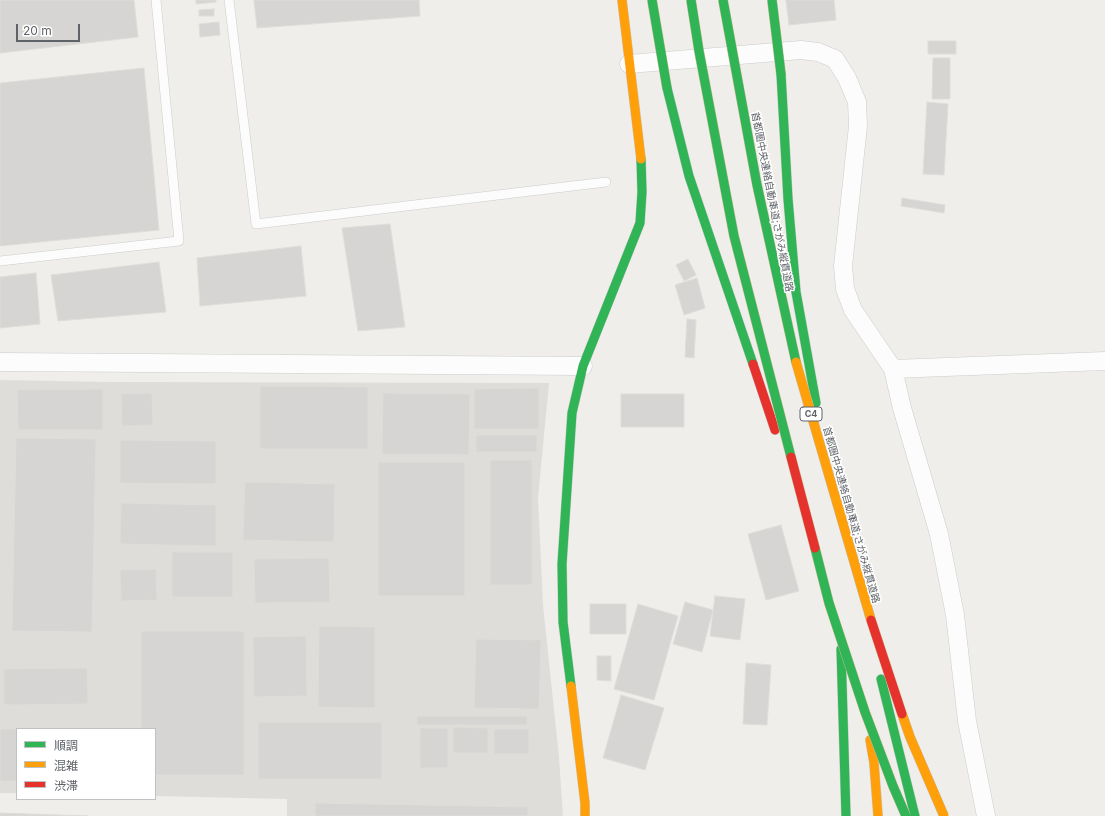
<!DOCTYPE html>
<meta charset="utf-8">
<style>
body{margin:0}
#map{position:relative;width:1105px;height:816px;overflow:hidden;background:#efeeea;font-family:Inter,"Noto Sans JP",sans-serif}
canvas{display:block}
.legend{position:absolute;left:16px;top:728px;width:140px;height:72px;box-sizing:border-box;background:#fff;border:1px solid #bfc1c3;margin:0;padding:5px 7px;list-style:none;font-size:12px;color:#5f6368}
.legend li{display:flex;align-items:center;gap:8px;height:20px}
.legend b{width:20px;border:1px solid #bfc1c3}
.scale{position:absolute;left:16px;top:24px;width:64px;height:18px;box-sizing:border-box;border:2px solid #5f6368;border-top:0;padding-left:5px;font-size:12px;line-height:14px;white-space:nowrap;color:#5f6368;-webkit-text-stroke:3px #fff;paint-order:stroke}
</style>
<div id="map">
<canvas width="1105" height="816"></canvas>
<ul class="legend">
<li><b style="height:5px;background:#30b455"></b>順調</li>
<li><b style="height:5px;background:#ff9f0a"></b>混雑</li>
<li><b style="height:5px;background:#e5322d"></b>渋滞</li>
</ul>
<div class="scale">20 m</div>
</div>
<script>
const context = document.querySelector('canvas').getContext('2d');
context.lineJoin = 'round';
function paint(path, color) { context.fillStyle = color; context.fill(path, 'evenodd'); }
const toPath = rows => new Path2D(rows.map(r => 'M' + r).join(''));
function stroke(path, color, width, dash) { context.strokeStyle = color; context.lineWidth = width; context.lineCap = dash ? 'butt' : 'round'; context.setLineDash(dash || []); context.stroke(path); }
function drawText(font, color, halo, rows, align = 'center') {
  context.font = font + ' Inter,"Noto Sans JP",sans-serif'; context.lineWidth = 3; context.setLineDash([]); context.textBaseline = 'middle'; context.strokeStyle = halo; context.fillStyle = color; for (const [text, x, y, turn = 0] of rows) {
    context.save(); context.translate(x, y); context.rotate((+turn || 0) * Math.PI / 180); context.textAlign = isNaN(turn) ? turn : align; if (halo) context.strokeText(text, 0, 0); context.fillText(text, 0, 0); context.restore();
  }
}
paint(toPath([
 [0,380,109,382,549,383,538,498,543,605,559,757,563,816,287,816,287,799,155,796,155,729,17,729,17,793,0,793]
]), '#dfddda');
const building = toPath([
 [0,0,134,0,138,37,0,53,0,0],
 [196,0,216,0,216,2,196,4,196,0],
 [254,0,419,0,420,16,257,28,254,0],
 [786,0,834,0,836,20,789,25,786,0],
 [214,9,214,16,199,16,199,10,214,9],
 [219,22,220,35,200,37,199,24,219,22],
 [928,41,956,41,956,54,928,54,928,41],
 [933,58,950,58,950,99,932,99,933,58],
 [144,68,159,230,0,246,0,83,144,68],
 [927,102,948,104,944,175,923,174,927,102],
 [902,198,945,205,944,213,901,206,902,198],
 [390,224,405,327,358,331,342,228,390,224],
 [301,246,306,296,200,306,197,258,301,246],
 [688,259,696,275,684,281,676,265,688,259],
 [159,262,166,312,58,321,51,275,159,262],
 [36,273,40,324,0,328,0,277,36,273],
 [697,278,705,308,684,315,675,285,697,278],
 [687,319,696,320,694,358,685,357,687,319],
 [260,386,368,387,368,449,260,449,260,386],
 [539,388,539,429,474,429,474,389,539,388],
 [103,389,103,430,18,430,17,390,103,389],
 [152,393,153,425,122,426,121,394,152,393],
 [383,393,470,394,469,455,382,454,383,393],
 [621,394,684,394,684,427,621,427,621,394],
 [476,435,537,435,537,452,476,452,476,435],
 [16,438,96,439,92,632,12,631,16,438],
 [120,440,216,441,216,484,120,483,120,440],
 [490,460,532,460,532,585,490,585,490,460],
 [378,462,465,462,465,596,378,596,378,462],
 [245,482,335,484,334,542,243,540,245,482],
 [121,503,216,505,216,546,120,544,121,503],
 [781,525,799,591,766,600,748,534,781,525],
 [172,552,233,552,233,597,172,597,172,552],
 [329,558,330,602,255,603,254,559,329,558],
 [156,569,157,600,121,601,120,570,156,569],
 [715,596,745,599,740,640,710,636,715,596],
 [685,602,713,610,702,652,673,644,685,602],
 [590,604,626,604,626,634,590,634,590,604],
 [638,604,678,616,654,700,614,689,638,604],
 [319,626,375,627,375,708,318,707,319,626],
 [141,631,244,631,244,775,155,775,155,729,141,729,141,631],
 [306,636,307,696,254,697,253,637,306,636],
 [476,639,541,640,539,709,474,708,476,639],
 [597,656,611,656,611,681,597,680,597,656],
 [746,663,771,665,767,725,743,724,746,663],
 [87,668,88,704,4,705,4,669,87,668],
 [621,695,664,708,645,770,603,758,621,695],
 [417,716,527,716,527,725,417,725,417,716],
 [258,722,382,722,382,779,258,779,258,722],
 [453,727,488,728,488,753,453,753,453,727],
 [420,728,448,728,448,768,420,768,420,728],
 [0,729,82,729,17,729,17,781,0,781,0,729],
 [494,729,529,729,529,754,494,754,494,729],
 [315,803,528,807,528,816,315,816,315,803],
 [0,813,88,816,0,816,0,813]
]);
paint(building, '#d6d5d3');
stroke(building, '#deddd9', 1);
const lane = toPath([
 [229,0,256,224,606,182],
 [0,261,179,241,156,0]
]);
const street = toPath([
 [629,64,801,50,818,52,835,59,847,78,857,102,858,126,843,266,845,289,853,310,893,369,902,408,939,534,955,615,967,721,986,816],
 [0,362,583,366],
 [893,369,1105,361]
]);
const fast = toPath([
 [781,74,788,199,796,292,816,403],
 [667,88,689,176,753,364],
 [841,649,846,816],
 [881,679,915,816],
 [571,686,563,622,562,564,572,413,583,366,640,223,642,192,641,159]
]);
const slow = toPath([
 [622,0,641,159],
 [571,686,585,803,585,816],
 [870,740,874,763,878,816]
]);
const jam = toPath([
 [753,364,775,430]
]);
stroke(lane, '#cbcccc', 10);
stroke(street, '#cbcccc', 19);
stroke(fast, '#cacacb', 10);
stroke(slow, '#cacacb', 10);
stroke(jam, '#cacacb', 10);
stroke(lane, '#fdfcfc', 9);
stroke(street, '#fdfcfc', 18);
stroke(fast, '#30b455', 9);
stroke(slow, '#ff9f0a', 9);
stroke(jam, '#e5322d', 9);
const fastBridge = toPath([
 [652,0,667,88],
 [691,0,699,51,734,236,791,457],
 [723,0,757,185,796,362],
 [772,0,781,74],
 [815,548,829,603,865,712,893,786,906,816]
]);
const slowBridge = toPath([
 [796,362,871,620],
 [902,714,910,737,944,816]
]);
const jamBridge = toPath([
 [791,457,815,548],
 [871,620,902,714]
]);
stroke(fastBridge, '#c8b996', 10, []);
stroke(slowBridge, '#c8b996', 10, []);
stroke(jamBridge, '#c8b996', 10, []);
stroke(fastBridge, '#30b455', 9);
stroke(slowBridge, '#ff9f0a', 9);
stroke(jamBridge, '#e5322d', 9);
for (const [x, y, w] of [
 [811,414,22]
]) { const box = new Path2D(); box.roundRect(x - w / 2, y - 7, w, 14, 3); context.fillStyle = '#fff'; context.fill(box); stroke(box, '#5f6368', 1); }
drawText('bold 9px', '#5f6368', null, [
 ["C4",811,414]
]);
drawText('10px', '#5f6368', '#fff', [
 ["首都圏中央連絡自動車道;さがみ縦貫道路",772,202,79],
 ["首都圏中央連絡自動車道;さがみ縦貫道路",851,515,74]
]);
</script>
